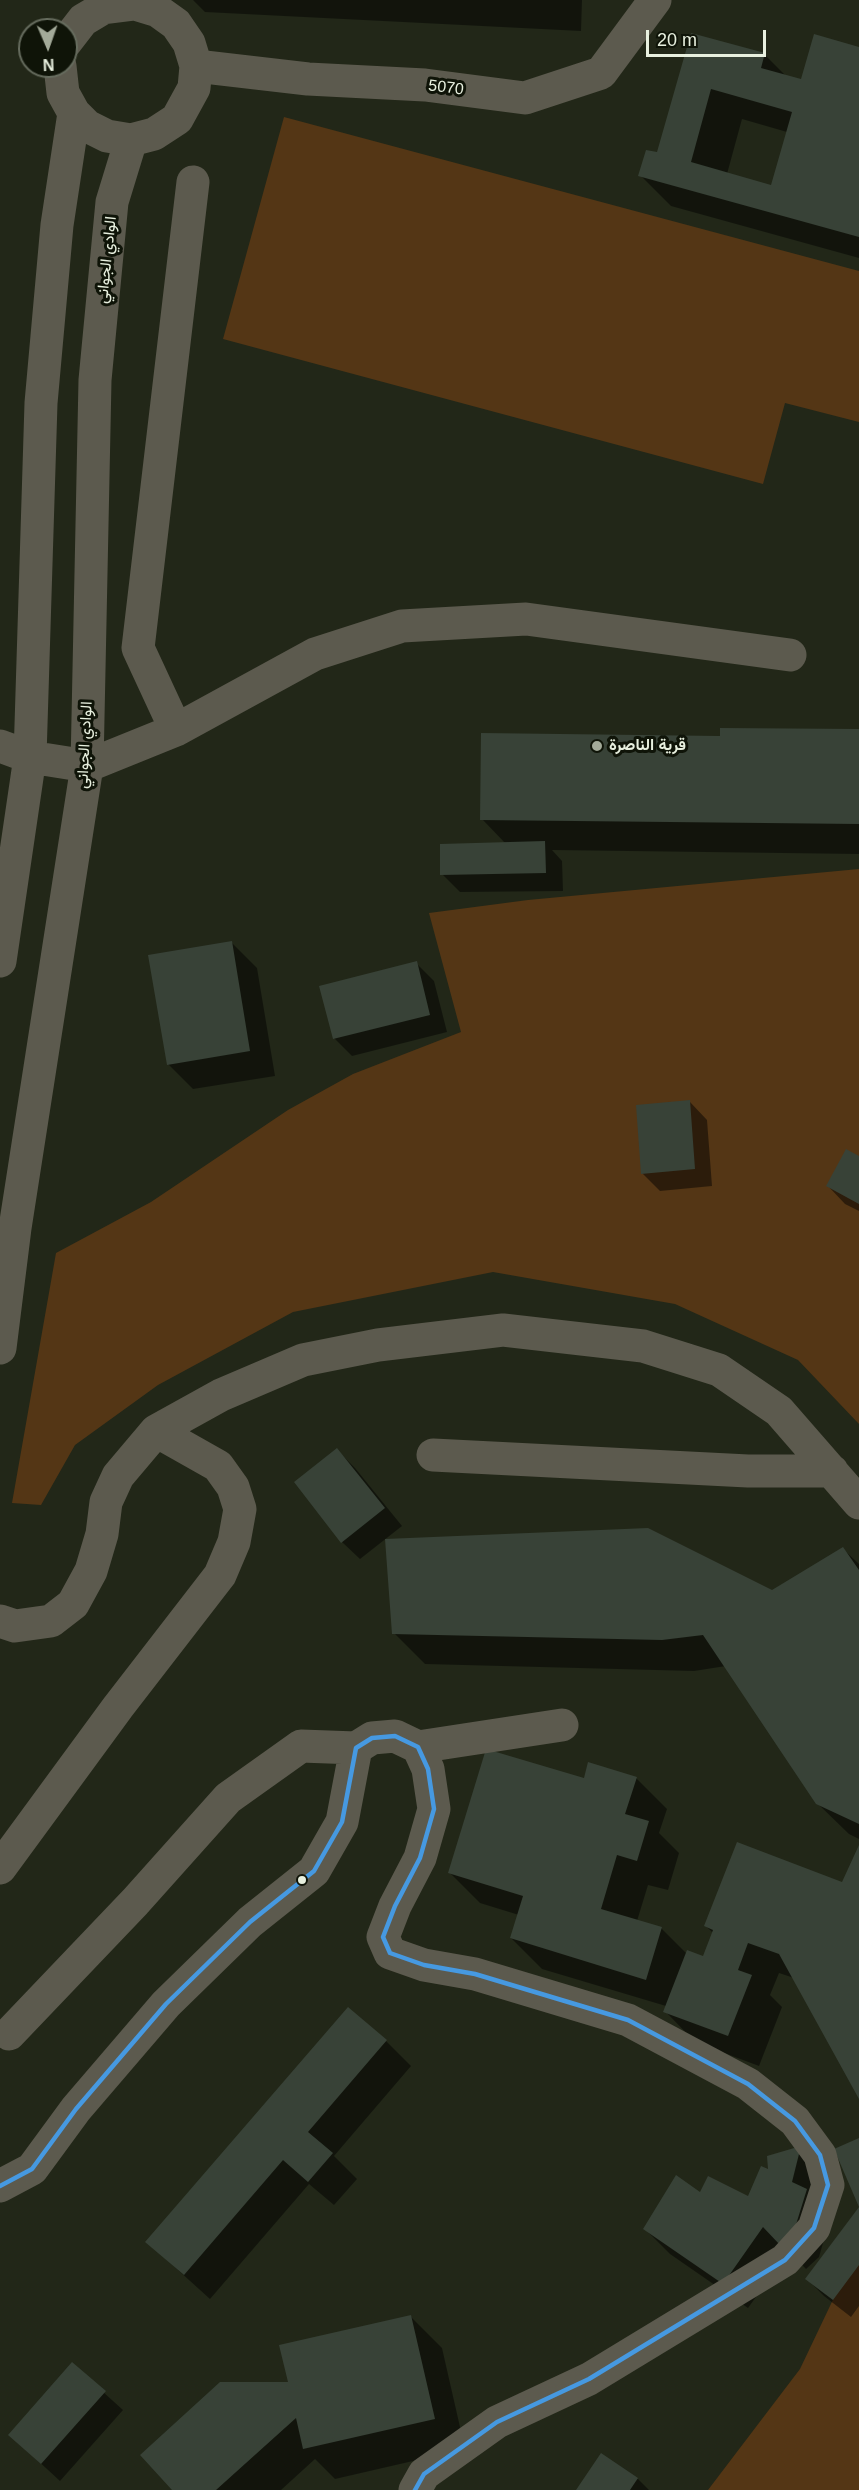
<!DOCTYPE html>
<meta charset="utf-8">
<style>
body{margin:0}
#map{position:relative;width:859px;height:2490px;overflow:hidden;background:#222718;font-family:Helvetica,sans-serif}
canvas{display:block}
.north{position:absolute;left:18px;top:18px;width:60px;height:60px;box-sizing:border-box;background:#0f1408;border:2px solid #666c5e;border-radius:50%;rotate:178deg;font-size:16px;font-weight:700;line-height:24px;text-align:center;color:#e8f0df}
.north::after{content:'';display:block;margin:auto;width:21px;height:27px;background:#a3aa99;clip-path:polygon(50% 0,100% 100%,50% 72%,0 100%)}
.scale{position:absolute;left:646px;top:30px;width:120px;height:27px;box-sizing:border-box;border:3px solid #e8f0df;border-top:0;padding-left:8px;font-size:18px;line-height:21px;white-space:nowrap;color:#e8f0df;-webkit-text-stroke:4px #0f1408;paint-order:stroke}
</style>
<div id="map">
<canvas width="859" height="2490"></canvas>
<div class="north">N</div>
<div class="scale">20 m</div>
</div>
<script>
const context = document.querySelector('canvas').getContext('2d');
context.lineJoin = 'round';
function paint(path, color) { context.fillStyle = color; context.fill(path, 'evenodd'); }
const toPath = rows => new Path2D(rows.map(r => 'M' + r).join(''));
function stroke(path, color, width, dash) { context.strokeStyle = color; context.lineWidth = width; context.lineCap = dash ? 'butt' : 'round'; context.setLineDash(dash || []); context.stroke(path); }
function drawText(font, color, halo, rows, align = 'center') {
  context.font = font + ' Helvetica,Vazirmatn,sans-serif'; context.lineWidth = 6; context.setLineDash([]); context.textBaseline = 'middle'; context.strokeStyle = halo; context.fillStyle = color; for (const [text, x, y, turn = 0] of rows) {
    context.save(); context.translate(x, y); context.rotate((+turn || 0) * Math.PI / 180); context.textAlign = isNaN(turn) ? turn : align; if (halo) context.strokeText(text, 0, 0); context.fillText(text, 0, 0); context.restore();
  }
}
paint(toPath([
 [284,117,859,271,859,422,785,403,763,484,223,339],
 [859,869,859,1424,798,1360,675,1304,493,1272,293,1312,158,1385,75,1445,41,1505,12,1503,56,1253,151,1202,288,1110,353,1074,461,1032,429,913,528,900],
 [859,2245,859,2490,708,2490,800,2369]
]), '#543615');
paint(toPath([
 [193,0,582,0,581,31,205,12],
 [692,34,764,54,786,76,802,81,859,49,859,258,671,206,640,175,658,154],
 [742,119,787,132,772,186,727,174],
 [859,731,859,854,552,850,562,861,563,891,460,892,442,874,506,844,482,819],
 [232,943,257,968,275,1076,193,1089,168,1064],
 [416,963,434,981,447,1032,352,1056,334,1038],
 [690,1102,707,1120,712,1186,660,1191,642,1173],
 [859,1158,859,1211,845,1204,828,1186],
 [337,1450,355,1468,402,1526,360,1559,342,1542],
 [843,1549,859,1564,859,1839,849,1834,817,1803,726,1666,694,1671,425,1664,394,1633,772,1592],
 [636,1778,667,1809,659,1833,679,1853,668,1890,648,1885,637,1921,661,1928,687,1954,703,1958,713,1933,706,1926,843,1884,859,1849,859,2096,794,1978,779,1973,770,1995,782,2007,759,2066,695,2042,665,2011,666,2006,542,1969,511,1938,519,1915,480,1903,449,1872,585,1780],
 [386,2041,411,2066,334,2156,357,2179,334,2205,309,2184,210,2299,147,2242],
 [801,2148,831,2215,819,2257,806,2269,789,2251,748,2308,670,2254,645,2229,701,2194,748,2198,769,2171],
 [859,2209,859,2306,851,2317,824,2296,807,2279],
 [411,2317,442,2348,465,2449,335,2479,315,2459,281,2490,174,2490,290,2384],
 [72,2364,123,2410,60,2481,10,2435],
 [638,2479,649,2490,578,2490]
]), '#0007');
paint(toPath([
 [691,33,765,53,761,68,801,79,814,34,859,47,859,237,638,176,646,150,657,152],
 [711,89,792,112,771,185,691,162],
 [720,728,859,729,859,824,480,820,481,733,720,736],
 [545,841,546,873,440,875,440,844],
 [232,941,250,1051,167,1065,148,955],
 [417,961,430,1015,333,1039,319,986],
 [690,1100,695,1169,641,1174,636,1105],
 [846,1149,859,1156,859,1204,826,1186],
 [337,1448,385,1508,341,1543,294,1482],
 [648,1528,772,1590,843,1547,859,1570,859,1824,816,1804,703,1635,662,1640,392,1634,385,1539],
 [486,1749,584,1778,588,1762,637,1777,625,1814,649,1821,637,1861,617,1855,601,1909,662,1927,646,1980,510,1938,523,1896,448,1873],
 [737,1842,842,1882,859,1845,859,2099,779,1954,748,1943,738,1970,752,1975,728,2036,663,2012,687,1950,703,1956,713,1930,704,1926],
 [348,2007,387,2040,308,2132,333,2153,308,2182,283,2160,184,2275,145,2242],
 [859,2138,859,2265,833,2300,805,2279,859,2207,834,2149],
 [801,2146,792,2182,807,2189,794,2231,780,2245,763,2227,723,2284,643,2229,676,2175,700,2192,708,2176,748,2196,761,2166,768,2169,767,2156],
 [411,2315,435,2419,303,2449,296,2418,216,2490,172,2490,140,2455,220,2382,288,2382,279,2345],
 [72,2362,106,2391,41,2464,8,2435],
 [601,2453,638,2478,630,2490,576,2490]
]), '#384237');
stroke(toPath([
 [60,66,63,93,74,113,87,126,107,136,131,140,154,134,177,119,194,88,196,66,189,43,176,24,158,11,135,4,103,8,83,20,66,42],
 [196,66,308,79,425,85,525,98,601,73,655,0],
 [176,730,138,648,193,182],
 [0,746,30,757,87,766,176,730,315,654,402,626,526,619,790,655],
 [0,961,30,757,41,403,57,225,74,113],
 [0,1348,15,1228,87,766,95,380,112,202,131,140],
 [433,1455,748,1471,832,1471],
 [0,1621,15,1626,51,1621,73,1604,91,1571,102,1534,106,1502,118,1476,156,1431,221,1395,303,1360,378,1345,503,1330,643,1346,719,1370,779,1411,859,1503],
 [0,1868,118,1707,220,1575,234,1542,240,1509,233,1487,218,1466,156,1431],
 [9,2034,135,1902,228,1798,301,1746,356,1748],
 [0,2186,32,2169,76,2109,166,2004,250,1922,314,1871,342,1822,356,1748,372,1738,395,1736,418,1747,562,1725],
 [415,2490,424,2474,497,2422,589,2379,785,2260,814,2228,828,2185,820,2155,795,2121,748,2084,628,2020,475,1974,424,1965,390,1953,383,1937,395,1906,420,1858,434,1809,428,1769,418,1747]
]), '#5c5a4e', 33);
stroke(toPath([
 [0,2186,32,2169,76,2109,166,2004,250,1922,314,1871,342,1822,356,1748,372,1738,395,1736,418,1747,428,1769,434,1809,420,1858,395,1906,383,1937,390,1953,424,1965,475,1974,628,2020,748,2084,795,2121,820,2155,828,2185,814,2228,785,2260,589,2379,497,2422,424,2474,415,2490]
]), '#4699e1', 4.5);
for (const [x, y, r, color] of [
 [597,746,6,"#a3aa99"],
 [302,1880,5,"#e8f0df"]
]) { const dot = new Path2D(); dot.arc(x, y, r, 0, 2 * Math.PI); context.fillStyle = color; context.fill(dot); stroke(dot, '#0f1408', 2); }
drawText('16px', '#e8f0df', '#0f1408', [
 ["5070",446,88,7],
 ["الوادي الجواني",107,260,-84],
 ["الوادي الجواني",85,745,-87]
]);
drawText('bold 16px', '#e8f0df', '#0f1408', [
 ["قرية الناصرة",609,746]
], 'left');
</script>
